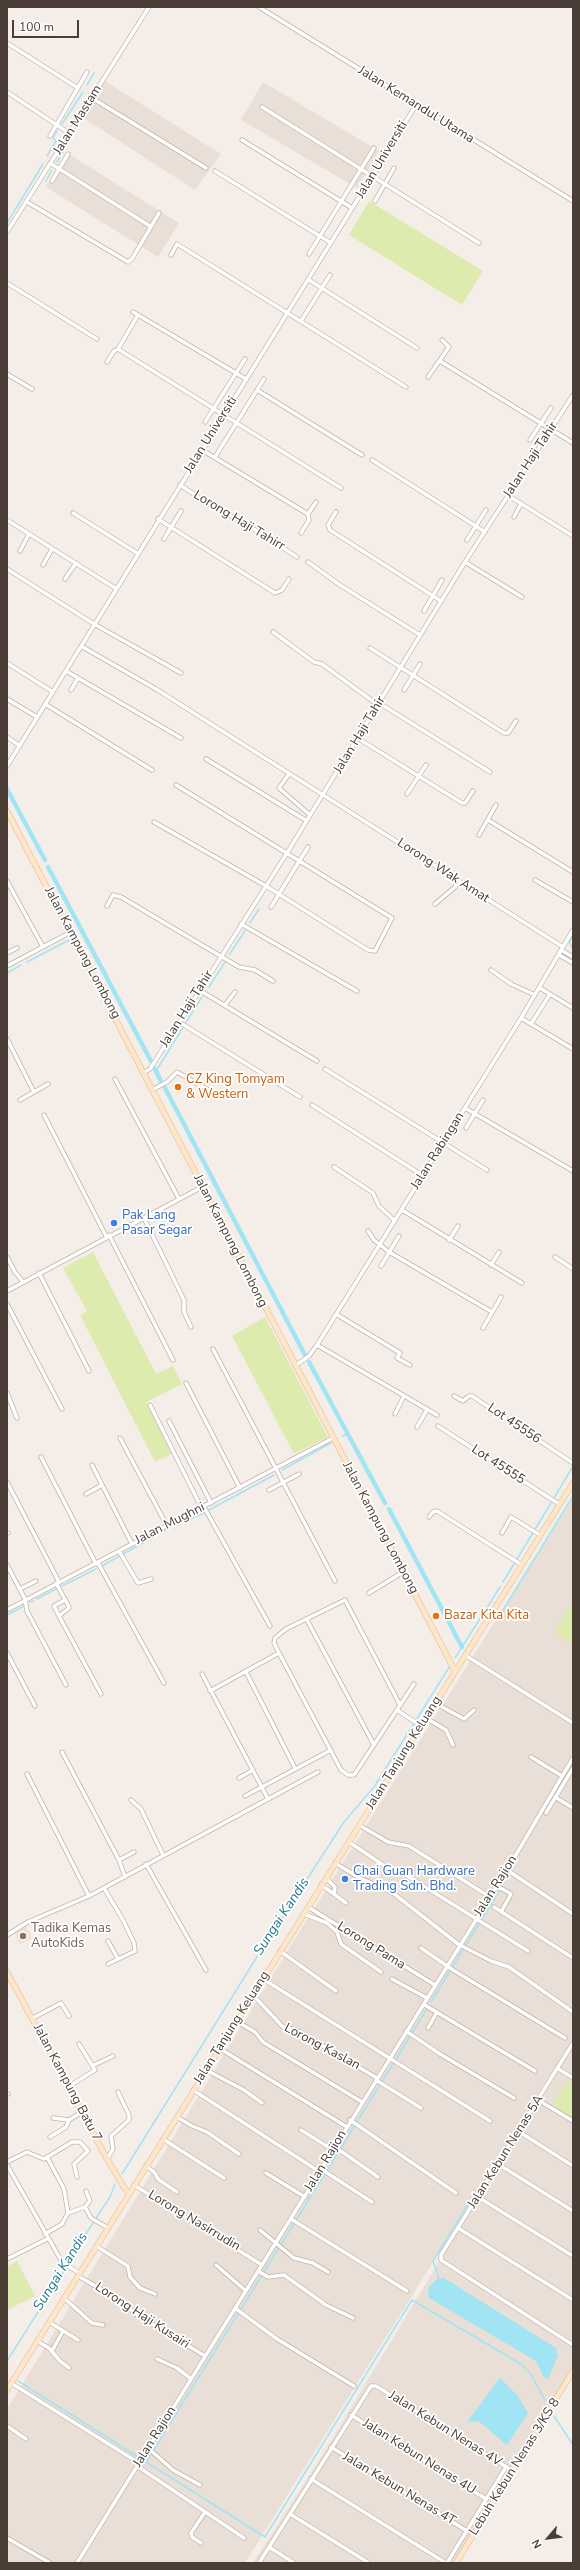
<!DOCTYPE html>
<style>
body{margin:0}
#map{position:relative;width:580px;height:2570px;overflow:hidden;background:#f5eee8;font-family:"Nunito Sans",sans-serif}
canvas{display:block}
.frame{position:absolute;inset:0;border:8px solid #493d36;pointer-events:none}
.north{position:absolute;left:528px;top:2518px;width:40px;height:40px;-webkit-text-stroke:3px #fff;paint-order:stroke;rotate:242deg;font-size:11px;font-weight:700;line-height:16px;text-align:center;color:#493d36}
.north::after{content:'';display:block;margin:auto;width:14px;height:18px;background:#493d36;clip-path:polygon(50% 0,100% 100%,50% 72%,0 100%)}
.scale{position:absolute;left:12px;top:20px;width:67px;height:18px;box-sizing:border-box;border:2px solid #493d36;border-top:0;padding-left:5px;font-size:12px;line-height:14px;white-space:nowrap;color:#493d36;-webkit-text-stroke:3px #fff;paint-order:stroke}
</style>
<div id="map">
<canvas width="580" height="2570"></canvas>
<div class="frame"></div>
<div class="north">N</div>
<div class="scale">100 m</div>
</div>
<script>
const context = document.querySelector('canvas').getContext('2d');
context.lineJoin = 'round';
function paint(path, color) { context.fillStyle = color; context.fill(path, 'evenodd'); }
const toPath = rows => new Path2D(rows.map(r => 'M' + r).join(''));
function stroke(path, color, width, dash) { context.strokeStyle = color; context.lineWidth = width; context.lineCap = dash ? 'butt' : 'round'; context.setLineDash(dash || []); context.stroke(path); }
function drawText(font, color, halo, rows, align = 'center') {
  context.font = font + ' "Nunito Sans",sans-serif'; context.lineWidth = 3.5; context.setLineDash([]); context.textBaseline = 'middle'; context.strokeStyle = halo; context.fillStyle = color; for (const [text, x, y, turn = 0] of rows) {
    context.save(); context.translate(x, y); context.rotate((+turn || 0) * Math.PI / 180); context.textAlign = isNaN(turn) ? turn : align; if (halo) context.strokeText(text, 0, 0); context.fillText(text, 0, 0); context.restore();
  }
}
paint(toPath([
 [105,81,221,154,195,190,82,117],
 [263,82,379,151,357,188,241,120],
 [67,153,179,223,158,257,46,187],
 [573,1498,573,2038,245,2563,7,2563,7,2409,291,1945],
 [573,2040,573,2367,454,2563,253,2563,326,2449]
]), '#e9dfd6');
paint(toPath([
 [26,1926,32,1938,20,1944,15,1934]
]), '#efe0d1');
paint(toPath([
 [369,201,483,271,462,305,349,235],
 [93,1252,156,1374,173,1366,182,1384,146,1402,172,1454,155,1462,80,1315,87,1311,63,1268],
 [265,1317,328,1437,294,1454,232,1336],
 [573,1602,573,1644,554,1632],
 [568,2080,573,2083,573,2118,553,2105],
 [17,2261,35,2296,7,2310,7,2266]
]), '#ddebaf');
paint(toPath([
 [444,2278,556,2348,558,2358,556,2359,549,2378,545,2379,536,2361,429,2298,428,2288,437,2279],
 [500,2378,518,2396,528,2413,507,2445,481,2423,477,2421,467,2422]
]), '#a1e4f4');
stroke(toPath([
 [87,85,94,73],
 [62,124,83,92],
 [47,156,56,141,53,138,57,131],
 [57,162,64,150],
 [46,181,52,170],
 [7,223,43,164],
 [250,923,259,909],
 [573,937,569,942,573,949],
 [229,955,245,931],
 [27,962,71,939],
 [7,973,21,965],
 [209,987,225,962],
 [186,1022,202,997],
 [156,1071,182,1029],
 [343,1436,348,1433],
 [282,1470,331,1443],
 [554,1498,573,1466],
 [209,1510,274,1475],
 [174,1526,204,1513],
 [102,1566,167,1529],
 [503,1582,551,1503],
 [62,1586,96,1569],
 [37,1599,56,1589],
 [30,1602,34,1601],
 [503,1610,573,1496],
 [7,1615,24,1606],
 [455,1658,500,1587],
 [431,2002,499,1891],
 [427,2009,146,2462,265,2537,412,2300,521,2364,530,2373,545,2400],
 [122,2174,260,1952,344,1822,374,1787,450,1666],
 [439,2279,433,2261,477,2190],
 [7,2361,62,2274,68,2261,110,2197,115,2184],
 [18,2381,146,2462],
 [554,2416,573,2445]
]), '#a1e4f4', 1.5);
stroke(toPath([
 [7,789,45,860],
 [48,867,151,1061],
 [155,1069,161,1081],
 [165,1088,305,1355],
 [309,1362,385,1503],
 [389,1509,462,1647]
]), '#a1e4f4', 4.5);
const street = toPath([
 [259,7,573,201],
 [7,43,78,88],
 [7,92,69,133],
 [92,98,206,168],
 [262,107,479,243],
 [50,136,87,72],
 [242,140,352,208],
 [50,163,150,226],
 [215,171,331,243],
 [52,181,68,154],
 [375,201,394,168],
 [27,202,128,262,132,259,159,213],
 [7,232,149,7],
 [309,254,374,148],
 [171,255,177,244,406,387],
 [309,280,417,348],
 [7,283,97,339],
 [133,312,246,379],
 [301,321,330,275],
 [118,349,138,315],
 [440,361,573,443],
 [107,362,114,351,118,349,341,488],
 [7,374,32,389],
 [428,377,449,347,442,340],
 [257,390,362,455],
 [205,422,245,359],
 [530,440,551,408],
 [202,450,308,514,309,520,301,533],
 [215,457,264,379],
 [372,460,485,532],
 [180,485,216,509,243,522,297,557],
 [509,496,573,536],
 [336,512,328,525,330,530,441,601],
 [73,513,137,553],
 [308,514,316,502],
 [514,517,521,504],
 [158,519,275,593,282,590,289,579],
 [7,520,115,588],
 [164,539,181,511],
 [467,540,486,510],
 [20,551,29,534],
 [308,562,340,585,420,635],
 [465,562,522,597],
 [43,565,52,549],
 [7,569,94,624,181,673],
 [65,579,76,563],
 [424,611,442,580],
 [273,632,314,662,322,664,378,705],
 [81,646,156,689,563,947],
 [370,648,504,733,508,733,516,721],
 [7,663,53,692],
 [66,671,181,738],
 [71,690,78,678],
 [404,690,420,664],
 [7,699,37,717],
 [379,703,490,772],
 [45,704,152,770],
 [7,737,20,746],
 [359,739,462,803,465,803,473,791],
 [206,759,307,821],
 [7,766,416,105],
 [289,774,279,788,310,815],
 [407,794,426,765],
 [488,820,573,872],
 [154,822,266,886,368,950,375,951,392,918,176,785],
 [479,835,496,805],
 [535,880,573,902],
 [7,881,43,947],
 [435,904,455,887,458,881],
 [107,906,113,895,121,897,239,967,255,970,273,981],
 [271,907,308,847],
 [241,924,357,991],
 [561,950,573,957],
 [7,953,17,948],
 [559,955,573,963],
 [7,966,71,932],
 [491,970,511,984,535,995],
 [540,988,573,1008],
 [199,990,317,1061],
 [225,1005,235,992],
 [521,1018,573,1049],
 [179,1022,300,1097],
 [531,1024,550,994],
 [7,1039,34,1092],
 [325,1069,487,1170],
 [143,1073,150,1069,287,853,465,562,573,395],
 [115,1079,179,1199],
 [152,1090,167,1082,177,1072,217,1095],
 [20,1100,48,1084],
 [312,1105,422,1175],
 [465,1108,573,1171],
 [44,1115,106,1236],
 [466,1128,483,1100],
 [334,1167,373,1193,379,1206,395,1221],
 [402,1210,522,1283],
 [144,1218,184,1300,184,1312,191,1327],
 [368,1231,374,1240,389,1252,492,1312],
 [109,1235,173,1360],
 [449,1240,458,1226],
 [7,1257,15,1272,23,1282],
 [555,1257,573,1269],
 [491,1265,499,1252],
 [381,1266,399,1236],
 [39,1273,89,1371],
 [7,1291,202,1187],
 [7,1304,62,1409],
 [336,1314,400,1353,397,1358,410,1365],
 [483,1328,501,1297],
 [317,1345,437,1415],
 [213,1349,335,1581],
 [295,1366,309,1356,317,1345,521,1018,573,930],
 [186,1383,240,1488],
 [7,1393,17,1418],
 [454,1396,463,1401,469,1396,472,1396,573,1463],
 [150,1405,199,1503,204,1507,270,1626],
 [395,1414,404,1396],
 [169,1421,211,1503],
 [438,1426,559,1504],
 [417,1427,427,1410],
 [120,1438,166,1524],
 [41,1457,96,1564],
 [92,1465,132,1544],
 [7,1482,59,1582],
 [269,1490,299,1474],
 [86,1494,102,1485],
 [429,1517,433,1512,437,1511,522,1565],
 [7,1533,8,1533],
 [502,1533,511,1517,540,1535],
 [119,1551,138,1583,151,1579],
 [98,1563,164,1683],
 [7,1565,25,1599,27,1611,66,1685],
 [56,1583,68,1605,69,1608,59,1616,54,1606,65,1600],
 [20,1589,36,1581],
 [369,1593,403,1572],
 [7,1610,333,1438],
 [59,1616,101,1694],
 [307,1620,374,1745],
 [7,1653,35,1706],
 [465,1655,573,1723],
 [246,1672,295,1768],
 [202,1674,268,1799],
 [210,1691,279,1653],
 [435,1703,464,1719,474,1710],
 [400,1705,345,1600,286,1629,275,1638,274,1643,279,1653,341,1770,348,1775,354,1775,414,1684],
 [397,1710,421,1726],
 [426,1718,446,1730,453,1745],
 [62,1752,119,1860,125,1877],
 [531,1757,562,1776],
 [27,1774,89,1896],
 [239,1778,253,1770],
 [245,1796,331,1750],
 [555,1797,573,1808],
 [131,1800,141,1809,163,1855],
 [546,1813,573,1768],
 [359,1825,388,1842,409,1846,490,1897],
 [349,1842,392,1871,401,1872,528,1951],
 [119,1860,134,1852],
 [335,1863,358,1877,393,1893,458,1944,491,1961,509,1967,573,2012],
 [146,1864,206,1970],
 [507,1870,573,1914],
 [321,1885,334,1894,335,1887,326,1878],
 [497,1886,511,1894,501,1912],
 [104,1888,123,1920,134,1943,135,1951,108,1964],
 [334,1894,346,1903],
 [308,1907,435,1985],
 [494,1907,573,1958],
 [304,1914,327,1923,337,1932,341,1944,381,1972],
 [7,1935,28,1922,89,1896,318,1772],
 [108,1941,118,1959],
 [421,1948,453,1970,565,2038],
 [280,1951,336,1991],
 [263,1979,490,2121],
 [392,1979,427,1998],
 [253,1995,283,2027,296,2030,377,2078],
 [423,2004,535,2071],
 [33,2018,61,2003,69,2016],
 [236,2021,255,2032,263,2042,362,2102],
 [428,2028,437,2012],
 [406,2031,440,2054,514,2098],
 [573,2043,441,2255,441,2260,573,2345],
 [219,2048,347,2127],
 [94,2065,113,2056],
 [557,2068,573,2078],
 [206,2070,244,2090,262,2103],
 [376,2080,421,2108],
 [68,2087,95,2070,79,2044],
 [193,2090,320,2172],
 [7,2094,8,2094],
 [538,2100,573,2121],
 [177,2117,192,2126,207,2132,239,2154],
 [53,2118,69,2120],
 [350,2120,456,2193],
 [301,2130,333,2150],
 [518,2131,573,2166],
 [50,2137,66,2127,69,2120,82,2112],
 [163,2139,224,2178],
 [335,2147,378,2177],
 [107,2159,113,2149,111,2136,129,2120,129,2115,118,2092],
 [7,2162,27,2152,44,2159,72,2142,80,2142,88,2151,74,2164,77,2177],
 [498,2164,573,2211],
 [7,2165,62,2262,79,2273],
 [146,2166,154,2172,159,2180,177,2192],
 [321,2169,372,2202],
 [266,2173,305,2197],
 [134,2185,262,2265],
 [478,2197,573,2256],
 [85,2207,90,2201,86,2191],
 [68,2213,85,2207,91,2218,108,2228],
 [291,2219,407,2291],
 [458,2228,573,2300],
 [260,2230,294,2258,313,2263,328,2272],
 [45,2234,62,2224,68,2213,64,2189,47,2157],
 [96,2246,128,2266,130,2277,140,2288,155,2294],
 [7,2259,47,2239],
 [216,2265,246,2291],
 [258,2271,268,2277,284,2275,326,2305,353,2318],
 [78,2276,121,2301,137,2315,205,2356],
 [64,2298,92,2323,103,2325],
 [235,2308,277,2339,354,2386],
 [49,2322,78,2340],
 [37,2341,49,2348,60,2361,69,2368],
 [52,2351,63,2331],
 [157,2359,177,2368,191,2379],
 [11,2383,139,2463],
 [351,2415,486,2499],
 [7,2426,26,2439],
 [331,2447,467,2531],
 [148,2448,173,2470,200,2485],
 [137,2466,244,2538],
 [311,2479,446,2563],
 [290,2514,369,2563],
 [7,2538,50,2563],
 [201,2543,192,2537,191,2533,205,2512],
 [269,2547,294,2563],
 [77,2563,507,1870,573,1758],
 [259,2563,371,2386,376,2386,513,2471],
 [447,2563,506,2467]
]);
const secondary = toPath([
 [7,811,455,1671],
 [7,1972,107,2159,125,2189,129,2193],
 [7,2390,573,1483],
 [456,2563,573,2371]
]);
stroke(street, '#c1b4aa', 5);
stroke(secondary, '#daba97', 6);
stroke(street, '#fff', 3.5);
stroke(secondary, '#ffe6c8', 5);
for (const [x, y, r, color] of [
 [178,1087,4,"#e8710a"],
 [114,1223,4,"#3f7fe0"],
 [436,1616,4,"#e8710a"],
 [345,1879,4,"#3f7fe0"],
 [23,1936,4,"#8d6e63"]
]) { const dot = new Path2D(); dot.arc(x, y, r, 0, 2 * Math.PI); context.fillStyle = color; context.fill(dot); stroke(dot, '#fff', 1.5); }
drawText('13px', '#493d36', '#fff', [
 ["Jalan Kemandul Utama",416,105,32],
 ["Jalan Mastam",78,120,-58],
 ["Jalan Universiti",382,160,-59],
 ["Jalan Universiti",211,435,-58],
 ["Jalan Haji Tahir",531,460,-57],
 ["Lorong Haji Tahirr",239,521,31],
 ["Jalan Haji Tahir",360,735,-59],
 ["Lorong Wak Amat",443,871,33],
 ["Jalan Kampung Lombong",82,953,62],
 ["Jalan Haji Tahir",187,1009,-58],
 ["Jalan Rabingan",438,1151,-58],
 ["Jalan Kampung Lombong",230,1241,63],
 ["Lot 45556",514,1424,34],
 ["Lot 45555",498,1465,33],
 ["Jalan Mughni",170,1524,-27],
 ["Jalan Kampung Lombong",380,1528,62],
 ["Jalan Tanjung Keluang",404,1753,-58],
 ["Jalan Rajion",496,1886,-58],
 ["Lorong Pama",371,1946,32],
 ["Jalan Tanjung Keluang",232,2028,-58],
 ["Lorong Kaslan",322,2047,28],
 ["Jalan Kampung Batu 7",67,2083,62],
 ["Jalan Kebun Nenas 5A",506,2152,-58],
 ["Jalan Rajion",326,2161,-59],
 ["Lorong Nasirrudin",194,2221,31],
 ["Lorong Haji Kusairi",142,2316,33],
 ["Jalan Kebun Nenas 4V",445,2429,32],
 ["Jalan Rajion",155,2437,-58],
 ["Jalan Kebun Nenas 4U",419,2457,32],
 ["Lebuh Kebun Nenas 3/KS 8",515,2467,-58],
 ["Jalan Kebun Nenas 4T",399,2489,31]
]);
drawText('13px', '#c56008', '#fff', [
 ["CZ King Tomyam",186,1080],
 ["& Western",186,1095],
 ["Bazar Kita Kita",444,1616]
], 'left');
drawText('13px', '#366cbe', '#fff', [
 ["Pak Lang",122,1216],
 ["Pasar Segar",122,1231],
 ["Chai Guan Hardware",353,1872],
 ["Trading Sdn. Bhd.",353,1887]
], 'left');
drawText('13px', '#785e54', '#fff', [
 ["Tadika Kemas",31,1929],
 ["AutoKids",31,1944]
], 'left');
drawText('italic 14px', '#237a90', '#fff', [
 ["Sungai Kandis",282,1917,-57],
 ["Sungai Kandis",61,2272,-58]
]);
</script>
